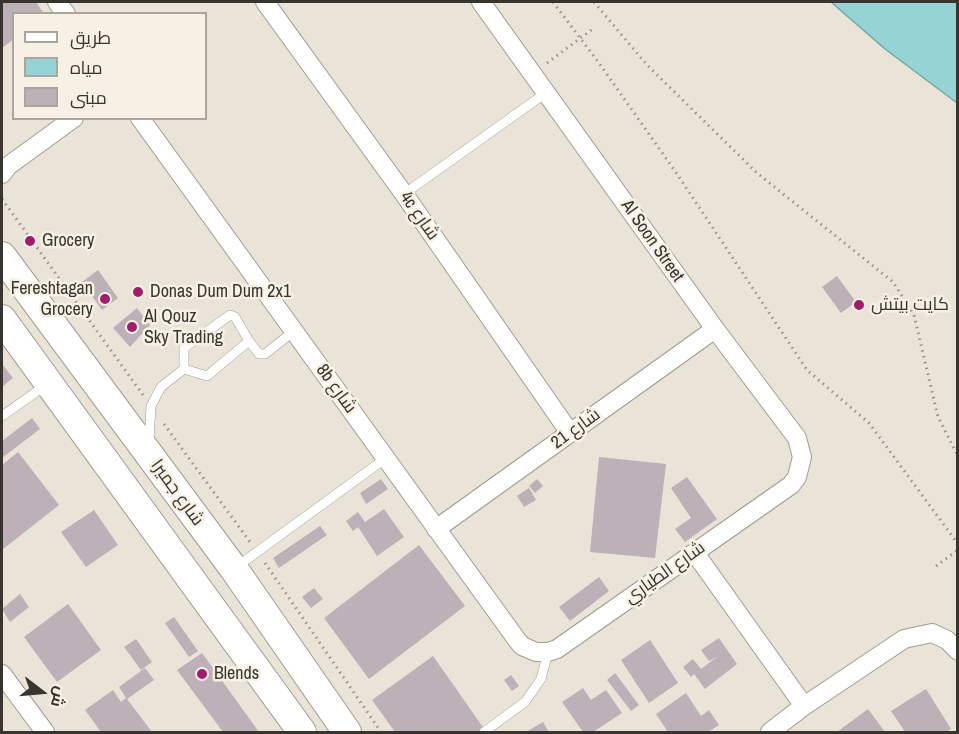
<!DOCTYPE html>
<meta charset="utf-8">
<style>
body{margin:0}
#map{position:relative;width:959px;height:734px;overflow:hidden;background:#eae4d8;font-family:"Archivo Narrow",Cairo,sans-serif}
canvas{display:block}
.frame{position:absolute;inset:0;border:3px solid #383531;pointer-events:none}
.legend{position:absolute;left:12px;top:12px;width:195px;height:108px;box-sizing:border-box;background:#f7f1e5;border:2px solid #aba69d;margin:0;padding:8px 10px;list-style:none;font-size:18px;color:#383531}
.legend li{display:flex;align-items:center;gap:12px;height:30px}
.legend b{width:30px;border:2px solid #aba69d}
.north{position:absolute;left:12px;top:662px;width:60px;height:60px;-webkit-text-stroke:4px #f7f1e5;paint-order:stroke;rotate:106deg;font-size:16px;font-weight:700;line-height:24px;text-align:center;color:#383531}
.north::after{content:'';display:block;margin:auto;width:21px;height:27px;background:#383531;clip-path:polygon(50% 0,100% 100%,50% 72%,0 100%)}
</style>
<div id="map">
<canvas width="959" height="734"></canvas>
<div class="frame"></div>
<ul class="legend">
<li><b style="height:8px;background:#fff"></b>طريق</li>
<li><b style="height:16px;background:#95d3d4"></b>مياه</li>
<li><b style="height:16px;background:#bdb0b6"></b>مبنى</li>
</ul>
<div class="north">ش</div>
</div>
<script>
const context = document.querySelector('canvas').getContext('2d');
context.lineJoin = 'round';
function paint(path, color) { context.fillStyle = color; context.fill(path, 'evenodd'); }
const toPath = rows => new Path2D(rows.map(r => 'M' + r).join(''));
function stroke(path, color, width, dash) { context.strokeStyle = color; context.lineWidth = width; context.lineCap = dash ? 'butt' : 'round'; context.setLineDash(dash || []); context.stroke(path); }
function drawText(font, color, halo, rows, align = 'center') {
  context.font = font + ' "Archivo Narrow",Cairo,sans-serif'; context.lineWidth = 5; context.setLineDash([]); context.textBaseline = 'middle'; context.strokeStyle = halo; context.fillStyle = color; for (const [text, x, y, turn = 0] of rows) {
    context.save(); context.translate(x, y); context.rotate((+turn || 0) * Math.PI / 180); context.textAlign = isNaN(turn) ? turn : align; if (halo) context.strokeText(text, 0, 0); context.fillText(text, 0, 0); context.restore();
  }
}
const water = toPath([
 [831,2,957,2,957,103,885,49,831,2]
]);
paint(water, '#95d3d4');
stroke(water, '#79a4a3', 1.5);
paint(toPath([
 [2,2,36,2,44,14,14,14,14,39,2,48],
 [98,270,118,298,102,310,82,282],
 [837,276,856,302,841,313,822,287],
 [137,308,150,325,130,347,113,328],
 [2,364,13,378,2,387],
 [32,418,40,429,2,458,2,441],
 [18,452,59,505,2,550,2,465],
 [599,457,666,464,655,558,590,552],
 [687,477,717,519,685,542,675,529,691,518,671,488],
 [381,479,388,489,366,504,360,493],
 [537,479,543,486,535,493,529,486],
 [529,488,536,500,524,507,517,496],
 [384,509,404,537,377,556,358,527,353,531,346,521,358,512,365,522],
 [94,510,118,545,86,567,61,532],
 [320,526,327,535,279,568,273,558],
 [419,545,465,606,369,679,324,618],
 [599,577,609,591,570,621,559,607],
 [314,588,323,599,311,608,302,597],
 [20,594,29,607,10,622,2,609],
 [68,604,101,650,57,682,24,637],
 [174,617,198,651,189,657,165,623],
 [719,638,737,664,705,689,694,674,691,677,683,667,693,659,701,669,718,656,709,661,701,650],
 [136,639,152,662,141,670,124,647],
 [650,640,678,683,649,703,621,660],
 [202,653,259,732,223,732,177,670],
 [433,656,485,730,483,732,395,732,372,700],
 [145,668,154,680,127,699,152,732,101,732,85,710,113,690,121,702,126,698,119,687],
 [615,673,639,705,631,711,607,680],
 [511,675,519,686,512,691,504,680],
 [583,688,591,700,606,690,622,713,593,732,583,732,562,702],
 [926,689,951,729,946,732,905,732,891,711],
 [686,693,701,716,709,710,719,725,708,732,668,732,656,714],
 [868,709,885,732,837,732],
 [543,722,549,732,526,732]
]), '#bdb0b6');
const lane = toPath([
 [404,194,547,92],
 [184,369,184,348,230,315,235,317,249,341],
 [2,416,46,385],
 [149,440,151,406,161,387,184,369,207,376,249,341,259,354,265,354,294,331],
 [235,568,386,458],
 [484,732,525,702,541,679,548,652]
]);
const street = toPath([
 [57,2,66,14],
 [265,2,404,194,570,433],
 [140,118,517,640,522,646,536,652,548,652,557,649,791,485,797,477,802,457,797,438,715,329,481,2],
 [2,174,8,166,74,118],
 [436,529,715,329],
 [695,553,804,706],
 [2,674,45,732],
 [770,732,804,706,904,639,932,633,947,640,958,651]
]);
const primary = toPath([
 [2,256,234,569,347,732],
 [2,319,302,732]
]);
stroke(lane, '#a19b90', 10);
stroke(street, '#a19b90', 20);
stroke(primary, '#a19b90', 30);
stroke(toPath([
 [553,2,599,63,677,174,807,370,869,423,958,544],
 [594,2,647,65,757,173,893,282,914,315,938,417,958,456],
 [547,63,594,28],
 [2,199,143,395],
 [164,424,250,542],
 [265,563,381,732],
 [936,566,958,550]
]), '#97938a', 3, [1.5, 4.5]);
stroke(lane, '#fff', 9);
stroke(street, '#fff', 18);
stroke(primary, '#fff', 28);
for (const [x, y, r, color] of [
 [30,241,6,"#a21c69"],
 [138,292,6,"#a21c69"],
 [105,299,6,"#a21c69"],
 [859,305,6,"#a21c69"],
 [132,327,6,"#a21c69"],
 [202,674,6,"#a21c69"]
]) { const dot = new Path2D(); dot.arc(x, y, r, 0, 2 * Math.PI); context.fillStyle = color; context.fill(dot); stroke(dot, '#f7f1e5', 2); }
drawText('18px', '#383531', '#f7f1e5', [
 ["4c شارع",419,216,55],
 ["Al Soon Street",652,241,55],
 ["8b شارع",336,389,54],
 ["شارع 21",576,429,-36],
 ["شارع جميرا",177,493,54],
 ["شارع الطياري",665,573,-35]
]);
drawText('18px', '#383531', '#f7f1e5', [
 ["Grocery",42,241],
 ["Fereshtagan",93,289,"right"],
 ["Grocery",93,310,"right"],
 ["Donas Dum Dum 2x1",150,292],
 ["كايت بيتش",871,305],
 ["Al Qouz",144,317],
 ["Sky Trading",144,338],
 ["Blends",214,674]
], 'left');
</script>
